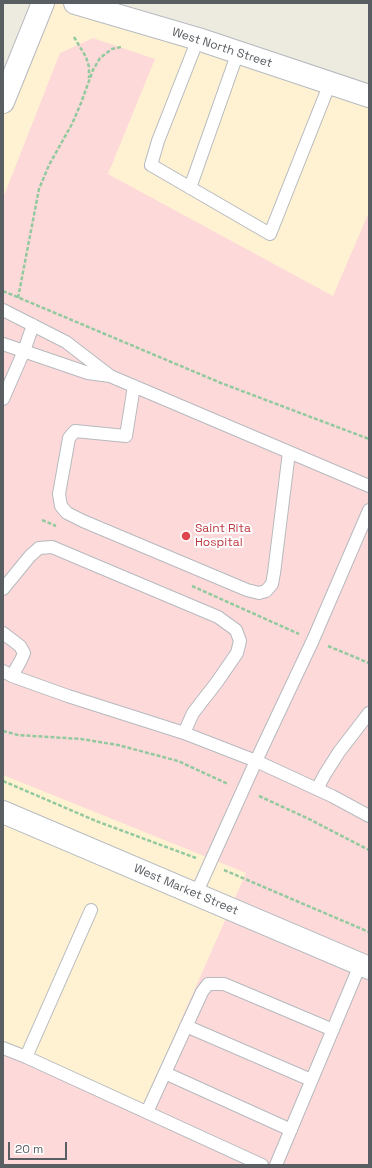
<!DOCTYPE html>
<style>
body{margin:0}
#map{position:relative;width:372px;height:1168px;overflow:hidden;background:#edeae0;font-family:"Space Grotesk",sans-serif}
canvas{display:block}
.frame{position:absolute;inset:0;border:4px solid #595e62;pointer-events:none}
.scale{position:absolute;left:8px;top:1142px;width:59px;height:18px;box-sizing:border-box;border:2px solid #595e62;border-top:0;padding-left:5px;font-size:12px;line-height:14px;white-space:nowrap;color:#595e62;-webkit-text-stroke:3px #fff;paint-order:stroke}
</style>
<div id="map">
<canvas width="372" height="1168"></canvas>
<div class="frame"></div>
<div class="scale">20 m</div>
</div>
<script>
const context = document.querySelector('canvas').getContext('2d');
context.lineJoin = 'round';
function paint(path, color) { context.fillStyle = color; context.fill(path, 'evenodd'); }
const toPath = rows => new Path2D(rows.map(r => 'M' + r).join(''));
function stroke(path, color, width, dash) { context.strokeStyle = color; context.lineWidth = width; context.lineCap = dash ? 'butt' : 'round'; context.setLineDash(dash || []); context.stroke(path); }
function drawText(font, color, halo, rows, align = 'center') {
  context.font = font + ' "Space Grotesk",sans-serif'; context.lineWidth = 4; context.setLineDash([]); context.textBaseline = 'middle'; context.strokeStyle = halo; context.fillStyle = color; for (const [text, x, y, turn = 0] of rows) {
    context.save(); context.translate(x, y); context.rotate((+turn || 0) * Math.PI / 180); context.textAlign = isNaN(turn) ? turn : align; if (halo) context.strokeText(text, 0, 0); context.fillText(text, 0, 0); context.restore();
  }
}
paint(toPath([
 [43,3,75,3,369,96,369,1165,3,1165,3,102]
]), '#fff2d3');
paint(toPath([
 [93,38,155,59,108,174,333,296,369,212,369,1165,3,1165,3,1054,140,1113,246,873,3,775,3,198,60,53]
]), '#fddad9');
const lane = toPath([
 [198,39,158,141,151,165,270,234,330,83],
 [190,188,238,52],
 [3,310,66,342,109,375],
 [3,344,88,373,110,376,369,486],
 [134,386,126,436,75,431,69,438,59,494,61,506,67,513,83,521,247,590,259,593,266,591,272,584,274,573,289,452],
 [3,399,24,351,33,325],
 [3,589,30,556,39,548,52,547,218,617,236,630,240,641,237,653,217,682,193,713,184,733],
 [3,633,20,646,24,653,21,660,12,676],
 [3,671,12,676,68,696,184,733,256,761,332,796,369,816],
 [317,789,325,774,339,752,369,713],
 [196,894,256,761,313,640,369,510],
 [186,1026,311,1080],
 [3,1048,26,1057,262,1165],
 [26,1057,91,910],
 [165,1073,291,1130],
 [147,1112,202,992,208,984,224,984,333,1030],
 [276,1165,360,965]
]);
const street = toPath([
 [3,102,43,3]
]);
const secondary = toPath([
 [75,3,198,39,369,96],
 [3,812,369,968]
]);
stroke(lane, '#b6b9be', 14);
stroke(street, '#b6b9be', 24);
stroke(secondary, '#b6bbc0', 24);
stroke(toPath([
 [74,37,86,57,89,67,89,78],
 [3,291,221,383,369,439],
 [18,298,39,189,49,165,72,124,81,103,93,70,100,58,112,49,121,47],
 [42,520,56,526],
 [192,586,299,634],
 [328,646,369,663],
 [3,731,18,735,81,739,118,745,178,761,228,784],
 [3,781,96,821,196,858],
 [259,796,309,819,369,850],
 [224,870,369,932]
]), '#93c99e', 2.5, [4, 2]);
stroke(lane, '#fff', 12);
stroke(street, '#fff', 22);
stroke(secondary, '#fff', 22);
for (const [x, y, r, color] of [
 [186,536,5,"#e0444e"]
]) { const dot = new Path2D(); dot.arc(x, y, r, 0, 2 * Math.PI); context.fillStyle = color; context.fill(dot); stroke(dot, '#fff', 1.5); }
drawText('12px', '#595e62', '#fff', [
 ["West North Street",222,48,18],
 ["West Market Street",186,890,23]
]);
drawText('12px', '#be3a42', '#fff', [
 ["Saint Rita",195,529],
 ["Hospital",195,543]
], 'left');
</script>
